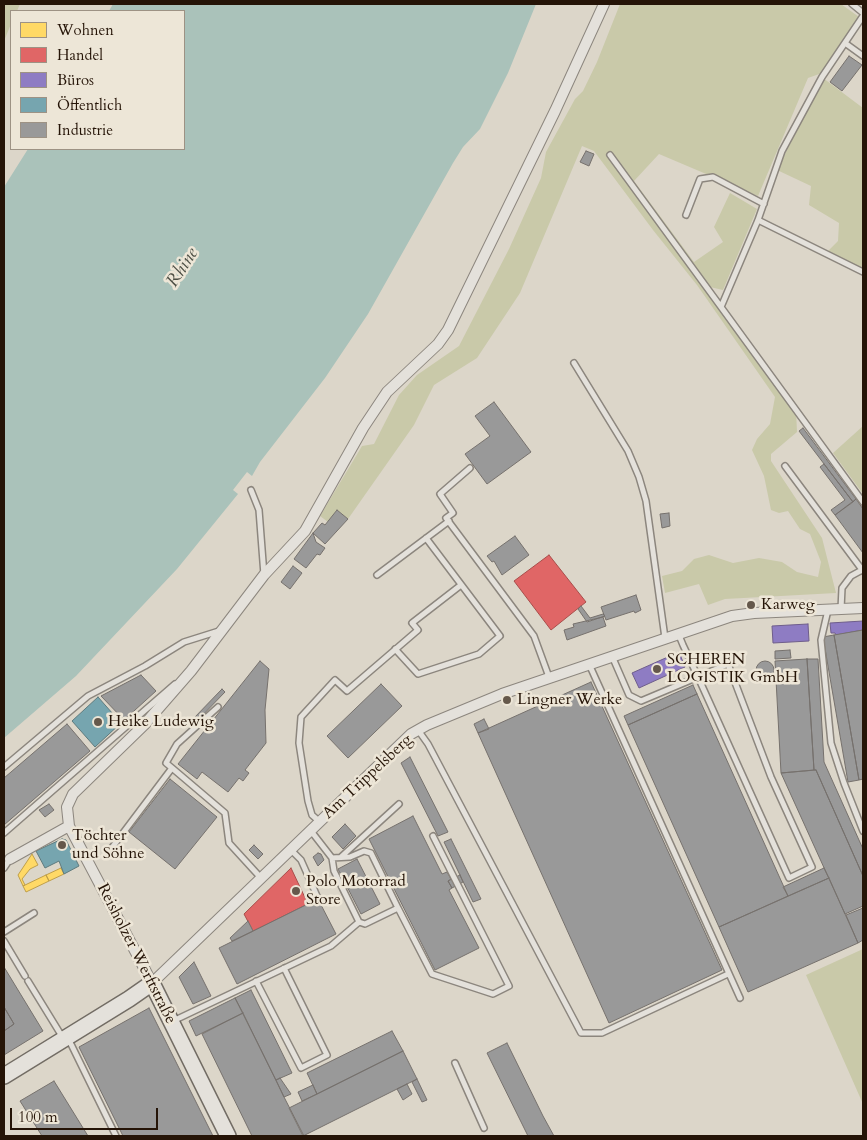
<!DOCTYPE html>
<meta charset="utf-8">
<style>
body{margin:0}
#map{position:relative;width:867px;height:1140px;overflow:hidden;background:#dcd6c9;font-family:Cardo,serif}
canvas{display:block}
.frame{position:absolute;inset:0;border:5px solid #251407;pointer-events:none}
.legend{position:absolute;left:10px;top:10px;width:175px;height:140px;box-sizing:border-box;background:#ede6d7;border:1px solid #9d9284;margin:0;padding:6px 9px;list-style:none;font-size:15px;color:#251407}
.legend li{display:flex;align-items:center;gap:10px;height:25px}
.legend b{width:25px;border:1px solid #9d9284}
.scale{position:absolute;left:10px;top:1108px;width:148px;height:22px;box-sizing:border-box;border:2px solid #251407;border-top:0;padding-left:6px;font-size:15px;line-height:18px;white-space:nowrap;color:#251407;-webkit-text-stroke:4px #ede6d7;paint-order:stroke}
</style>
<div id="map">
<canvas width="867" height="1140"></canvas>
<div class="frame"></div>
<ul class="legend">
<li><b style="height:14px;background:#ffd966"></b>Wohnen</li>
<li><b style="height:14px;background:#e06666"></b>Handel</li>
<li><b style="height:14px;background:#8e7cc3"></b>Büros</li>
<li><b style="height:14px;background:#76a5af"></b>Öffentlich</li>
<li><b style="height:14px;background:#999"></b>Industrie</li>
</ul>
<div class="scale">100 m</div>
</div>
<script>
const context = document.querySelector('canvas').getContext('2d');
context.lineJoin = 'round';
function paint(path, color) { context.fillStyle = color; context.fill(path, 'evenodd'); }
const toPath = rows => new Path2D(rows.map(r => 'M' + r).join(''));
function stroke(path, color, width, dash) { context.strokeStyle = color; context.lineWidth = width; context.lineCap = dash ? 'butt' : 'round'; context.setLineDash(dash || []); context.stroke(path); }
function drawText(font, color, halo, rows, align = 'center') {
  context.font = font + ' Cardo,serif'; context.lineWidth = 5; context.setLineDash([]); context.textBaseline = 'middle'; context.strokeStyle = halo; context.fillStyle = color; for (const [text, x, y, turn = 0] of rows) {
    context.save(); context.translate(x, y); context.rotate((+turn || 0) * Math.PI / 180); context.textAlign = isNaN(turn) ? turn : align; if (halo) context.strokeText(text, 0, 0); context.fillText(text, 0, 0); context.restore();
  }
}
paint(toPath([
 [4,4,20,4,17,11,11,11,11,24,4,41],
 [620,4,841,4,859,17,822,73,808,78,758,196,659,154,634,181,694,262,723,242,714,227,730,193,757,209,723,290,701,285,796,410,797,432,771,454,771,461,822,538,836,593,725,599,708,605,699,584,665,593,662,576,682,571,694,559,709,555,733,563,759,558,782,562,797,572,818,577,821,562,810,534,800,529,788,511,779,513,771,510,764,476,752,450,757,439,770,424,775,397,697,285,653,230,594,151,582,146,520,293,477,358,434,385,414,425,348,519,337,510,328,522,320,516,362,446,374,444,399,395,417,375,459,346,509,249,541,178,546,152,575,99,583,91,597,62],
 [823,78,863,108,863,269,827,252,838,241,839,223,809,205,811,186,777,170],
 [863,426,863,494,833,453],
 [863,949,863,1104,806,975]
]), '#c9c9a9');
paint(toPath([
 [113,4,536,4,508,73,480,129,463,147,453,163,368,314,325,378,260,462,252,476,247,472,233,490,238,494,177,569,76,676,4,738,4,187,28,149,184,149,184,11,109,11]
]), '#aac2ba');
const homes = toPath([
 [32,854,38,865,30,869,22,879,25,885,23,886,18,875,32,854],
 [61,868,64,874,49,881,46,875,61,868],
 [46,875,49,881,26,892,23,886,46,875]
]);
paint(homes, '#ffd966');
stroke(homes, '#be9e4a', 1);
const shops = toPath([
 [549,555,586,602,551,630,514,581,549,555],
 [291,868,308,904,253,931,244,914,291,868]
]);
paint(shops, '#e06666');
stroke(shops, '#a84d4a', 1);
const offices = toPath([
 [863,621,863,630,836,635,835,633,831,633,830,623,863,621],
 [808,624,809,641,773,643,772,626,808,624],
 [679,652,685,667,639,688,632,673,679,652]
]);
paint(offices, '#8e7cc3');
stroke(offices, '#6e5d8b', 1);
const public = toPath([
 [98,697,121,723,95,747,72,721,98,697],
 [62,839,66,840,79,866,64,874,59,861,45,868,36,851,62,839]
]);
paint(public, '#76a5af');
stroke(public, '#5e7a7d', 1);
const industry = toPath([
 [849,56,862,65,842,91,830,82,849,56],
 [586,151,594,154,589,166,580,162,586,151],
 [494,402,531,452,487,484,465,454,490,436,475,416,494,402],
 [803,428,856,499,853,502,799,431,803,428],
 [824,464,853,502,835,515,831,510,845,500,820,467,824,464],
 [856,499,863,509,863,553,835,515,856,499],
 [337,510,348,519,325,544,313,533,322,523,325,525,337,510],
 [669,513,670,526,662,528,660,514,669,513],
 [313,533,316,542,325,548,320,555,317,554,306,568,294,559,313,533],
 [515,536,529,555,502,575,494,561,492,562,487,556,515,536],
 [293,566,302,573,290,589,281,582,293,566],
 [636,595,641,610,635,613,634,611,606,620,601,607,636,595],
 [581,606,590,618,603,614,605,616,587,622,578,609,581,606],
 [603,617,606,626,567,640,564,630,574,627,573,624,603,617],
 [863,630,863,779,859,780,834,635,863,630],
 [834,635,859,780,848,782,823,637,834,635],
 [790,650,791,658,775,659,775,651,790,650],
 [807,659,814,770,781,773,775,661,807,659],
 [807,659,818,659,824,762,863,849,863,876,816,770,814,770,807,659],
 [260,661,269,669,265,710,266,743,245,770,249,773,243,781,239,778,228,792,202,772,197,779,178,764,260,661],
 '756 670a9 9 0 1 1 18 0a9 9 0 1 1-18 0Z',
 [141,675,156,691,124,720,101,696,141,675],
 [591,682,722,970,609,1023,478,733,591,682],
 [381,684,402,706,348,758,327,736,381,684],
 [693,685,697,694,628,725,624,716,693,685],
 [222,689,225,692,197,721,194,718,222,689],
 [697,694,788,896,719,927,628,725,697,694],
 [484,719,489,729,478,733,474,724,484,719],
 [67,724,90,751,4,825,4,778,67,724],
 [410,757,448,832,438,836,401,763,410,757],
 [816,770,863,876,863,906,845,914,781,773,816,770],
 [170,779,217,817,175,869,129,832,170,779],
 [49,804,54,810,45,817,39,810,49,804],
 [413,816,442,874,447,872,451,879,448,881,452,888,449,890,479,948,435,970,369,839,413,816],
 [345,824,356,836,343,849,332,837,345,824],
 [451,839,481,899,473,902,444,842,451,839],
 [254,845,263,854,258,859,249,850,254,845],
 [318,853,321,854,324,860,318,866,313,857,318,853],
 [357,859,380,904,361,914,338,869,357,859],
 [824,868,829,878,788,896,783,887,824,868],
 [460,875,463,882,452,888,448,881,460,875],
 [829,878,858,943,748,992,719,927,829,878],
 [318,899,336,934,237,984,219,948,318,899],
 [863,908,863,940,858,943,846,915,863,908],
 [248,921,253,931,232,941,230,938,248,921],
 [194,962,211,996,193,1004,179,977,194,962],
 [4,967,43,1031,4,1055,4,1031,14,1024,4,1007,4,967],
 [251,990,292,1073,276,1080,235,998,251,990],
 [235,998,243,1013,196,1036,189,1021,235,998],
 [4,1007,14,1024,4,1031,4,1007],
 [149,1008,213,1136,123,1136,79,1047,149,1008],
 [243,1013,284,1097,304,1136,252,1136,202,1034,243,1013],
 [392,1031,403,1051,317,1094,307,1073,392,1031],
 [507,1043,543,1116,554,1136,528,1136,487,1053,507,1043],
 [403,1051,417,1079,303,1136,289,1108,403,1051],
 [280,1078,291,1094,284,1097,276,1080,280,1078],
 [417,1079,427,1100,422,1102,412,1082,417,1079],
 [54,1081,88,1136,42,1136,20,1101,54,1081],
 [407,1084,412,1094,403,1100,397,1089,407,1084],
 [313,1085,317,1094,302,1101,298,1092,313,1085]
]);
paint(industry, '#999');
stroke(industry, '#76716d', 1);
const lane = toPath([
 [852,4,863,13],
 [863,16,822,77,782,151,758,220,721,307,863,502],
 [845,43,863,56],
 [610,155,721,307],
 [686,215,700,179,713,177,764,204],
 [758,220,863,272],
 [574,363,628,451,639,477,646,501,665,638],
 [785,466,863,571],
 [470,468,440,494,453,513,446,518,534,636,549,677],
 [251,490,259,510,264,575],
 [377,575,449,521],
 [841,609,842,588,851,576,862,570],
 [828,610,821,640,831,743,844,783,863,831],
 [395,649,418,674,479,654,500,636,426,538],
 [612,656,629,695,641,701,698,677,728,664,771,777,812,867,789,878,698,677,683,645,678,633],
 [589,664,740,998],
 [418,730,428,744,581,1033,602,1033,728,974],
 [4,767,88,696,145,666,184,642,219,631],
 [172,768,166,763,177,744,218,707],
 [320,822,312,815,308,801,299,743,301,717,335,680,347,691,418,630,412,623,461,585],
 [311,831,332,858,334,871,359,922,365,924,398,908,371,853,364,851,350,857,332,858],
 [4,833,175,684],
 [111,849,172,768,225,813,229,843,261,878],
 [291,850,301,860,317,896],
 [341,857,399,804],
 [4,868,10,859],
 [398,908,432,974,493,994,509,986,433,836],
 [4,932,34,913],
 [4,941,25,976],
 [28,981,63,1038],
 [256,981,301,1068,327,1055,284,968],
 [173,1021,331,946,359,922],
 [68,1038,116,1136],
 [455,1063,484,1128]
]);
const street = toPath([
 [604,4,555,111,448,330,438,344,387,392,363,428,305,531,264,575,191,671,144,725,73,794,67,807,69,826,152,983,411,734,427,725,502,694,732,616,754,613,863,608],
 [10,859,69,826]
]);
const secondary = toPath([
 [4,1076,129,999,152,983,228,1136]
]);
stroke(lane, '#8c867e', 8);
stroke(street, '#8c867e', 12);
stroke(secondary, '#726c64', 18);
stroke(lane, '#e4e1db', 5);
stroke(street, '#e4e1db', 10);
stroke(secondary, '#e4e1db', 15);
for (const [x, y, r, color] of [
 [751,605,5,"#65584b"],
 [657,669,5,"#65584b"],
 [507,700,5,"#65584b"],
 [98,722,5,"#65584b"],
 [62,845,5,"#65584b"],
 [296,891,5,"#65584b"]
]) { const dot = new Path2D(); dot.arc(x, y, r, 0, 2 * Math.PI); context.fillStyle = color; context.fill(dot); stroke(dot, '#ede6d7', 2); }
drawText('16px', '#251407', '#ede6d7', [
 ["Karweg",761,605],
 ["SCHEREN",667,660],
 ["LOGISTIK GmbH",667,678],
 ["Lingner Werke",517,700],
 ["Heike Ludewig",108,722],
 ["Töchter",72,836],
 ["und Söhne",72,854],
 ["Polo Motorrad",306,882],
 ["Store",306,900]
], 'left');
drawText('16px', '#251407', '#ede6d7', [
 ["Am Trippelsberg",368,777,-43],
 ["Reisholzer Werftstraße",136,954,63]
]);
drawText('italic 18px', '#4c4e44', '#ede6d7', [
 ["Rhine",183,268,-57]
]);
</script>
